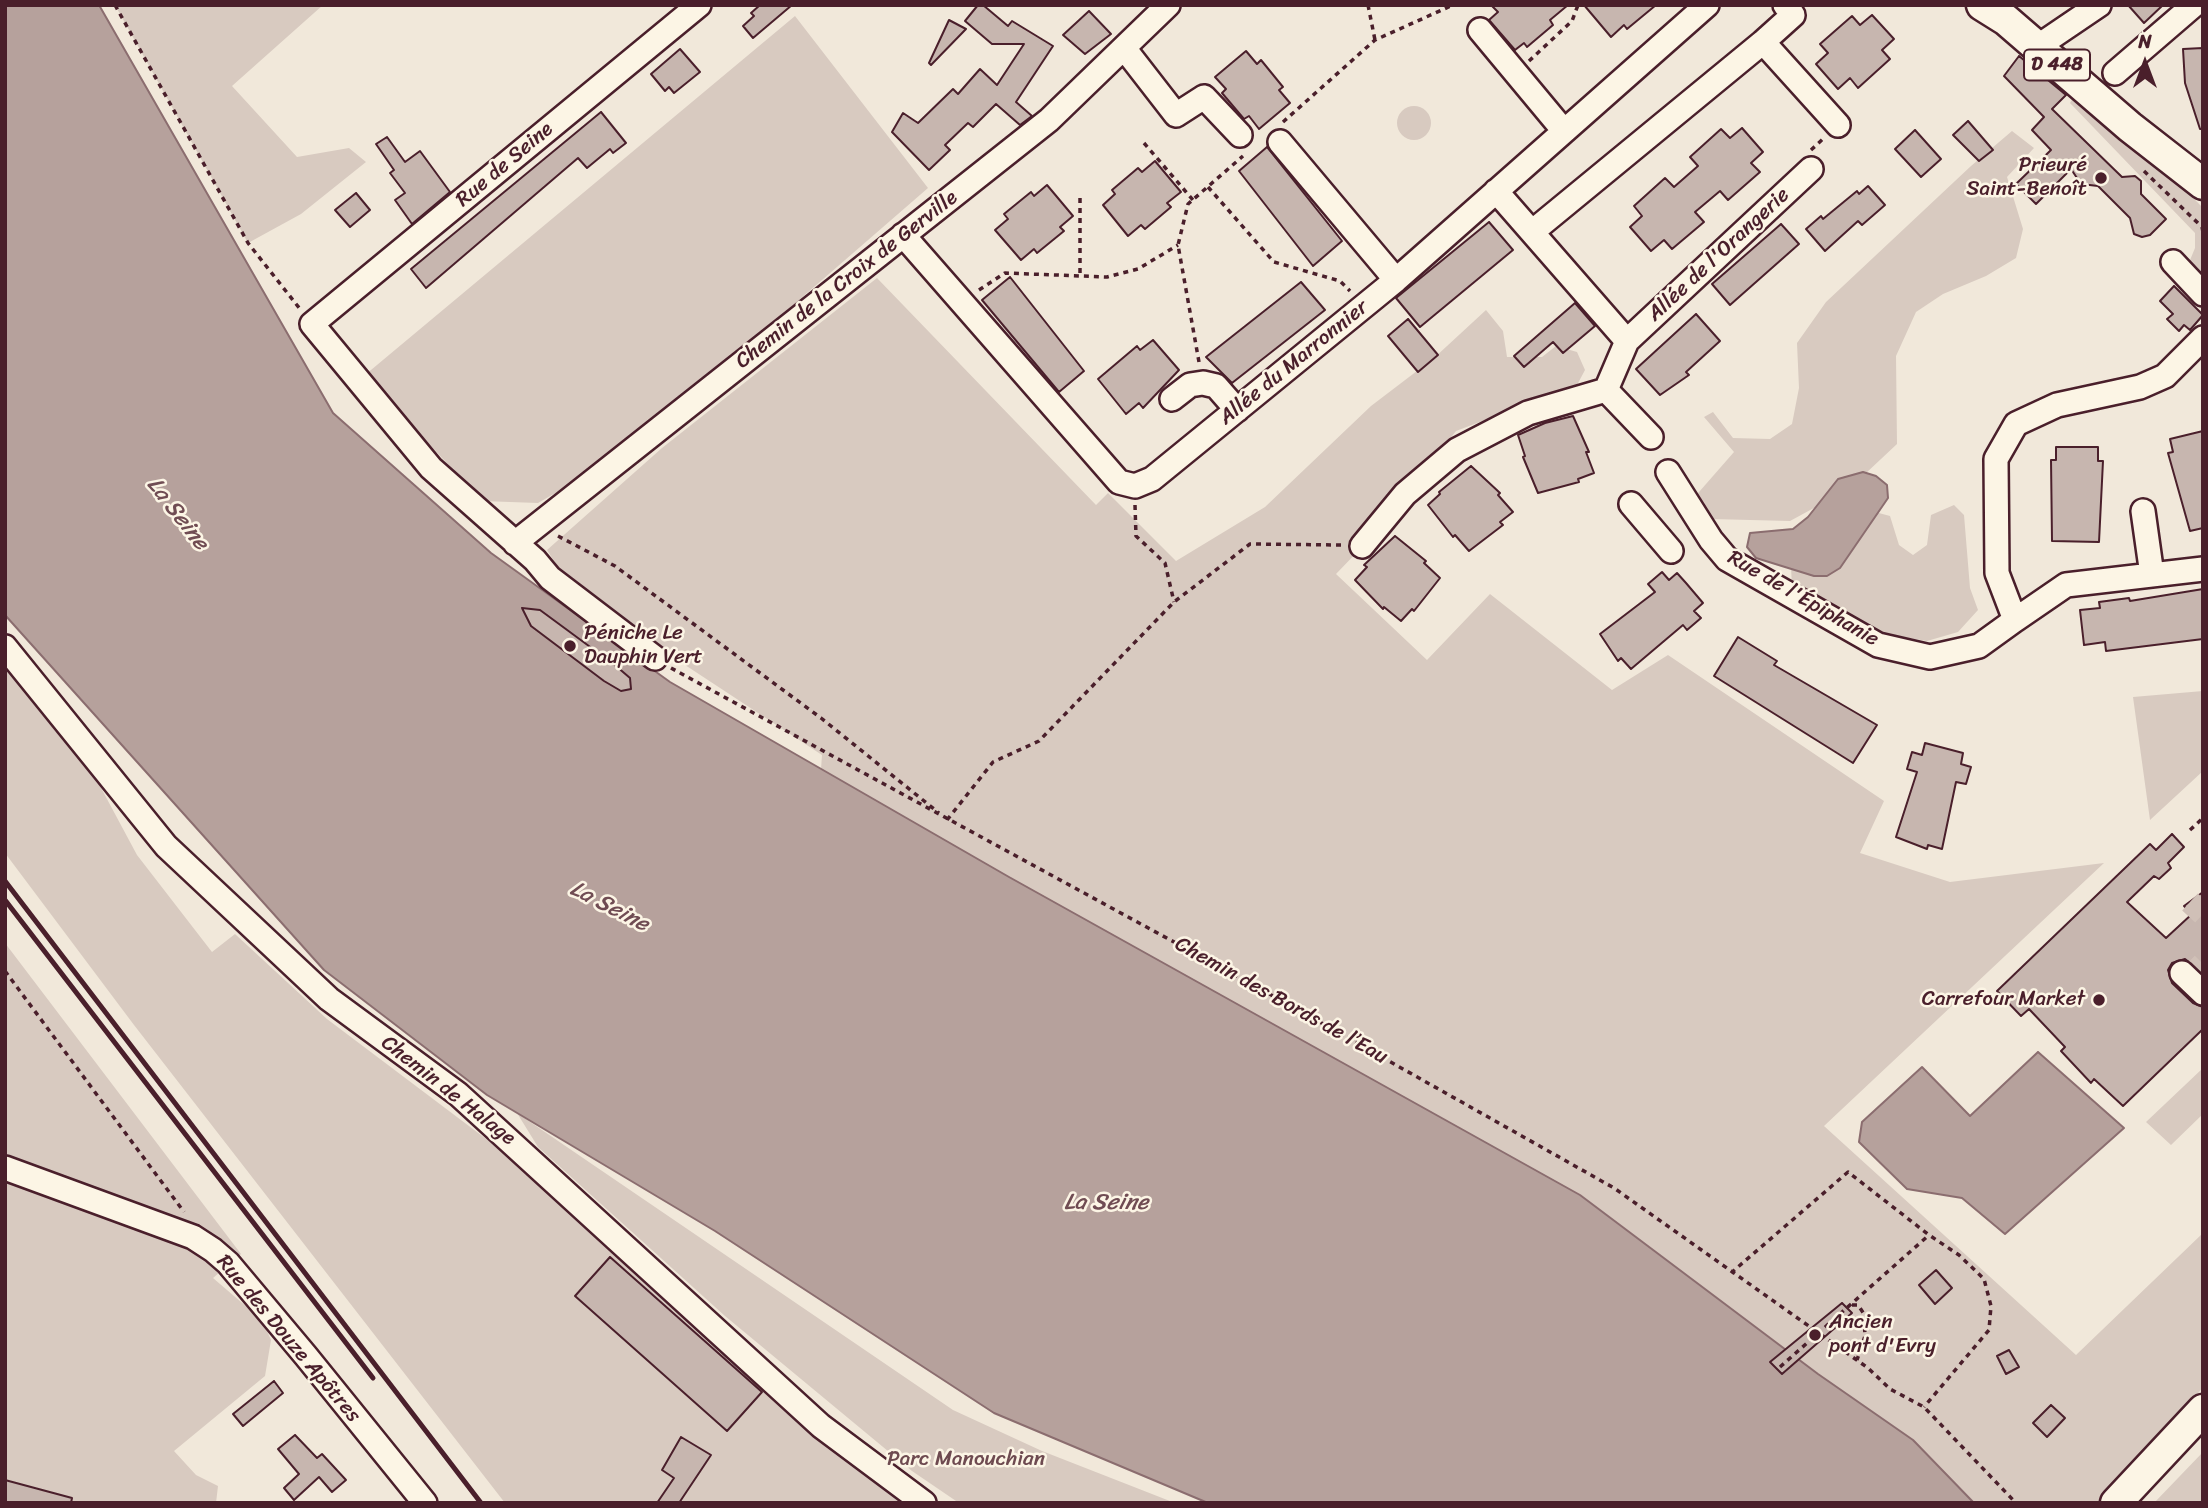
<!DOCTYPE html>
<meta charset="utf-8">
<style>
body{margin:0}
#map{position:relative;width:2208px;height:1508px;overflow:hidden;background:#f1e8da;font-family:Sriracha,sans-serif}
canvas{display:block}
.frame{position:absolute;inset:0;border:7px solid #4a1f2b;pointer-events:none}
.north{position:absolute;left:2110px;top:28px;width:70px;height:70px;-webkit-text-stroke:5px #fcf5e5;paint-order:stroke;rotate:0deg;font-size:19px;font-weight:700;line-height:28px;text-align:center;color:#4a1f2b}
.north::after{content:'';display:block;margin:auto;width:24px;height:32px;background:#4a1f2b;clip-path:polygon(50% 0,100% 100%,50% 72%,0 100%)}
</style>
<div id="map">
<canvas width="2208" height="1508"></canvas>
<div class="frame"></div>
<div class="north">N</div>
</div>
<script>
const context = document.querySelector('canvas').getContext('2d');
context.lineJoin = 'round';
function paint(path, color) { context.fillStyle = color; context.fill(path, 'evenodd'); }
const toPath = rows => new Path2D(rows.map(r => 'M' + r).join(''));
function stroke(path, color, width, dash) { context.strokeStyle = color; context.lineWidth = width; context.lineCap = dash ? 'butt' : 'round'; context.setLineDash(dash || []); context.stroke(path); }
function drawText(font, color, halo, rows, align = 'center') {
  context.font = font + ' Sriracha,sans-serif'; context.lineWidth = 5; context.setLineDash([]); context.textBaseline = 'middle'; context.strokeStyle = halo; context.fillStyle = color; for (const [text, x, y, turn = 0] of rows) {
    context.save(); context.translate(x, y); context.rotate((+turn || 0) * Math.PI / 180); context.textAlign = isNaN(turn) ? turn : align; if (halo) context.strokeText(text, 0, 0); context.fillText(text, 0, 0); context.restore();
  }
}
paint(toPath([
 [115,5,323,5,232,86,297,157,349,148,366,162,301,214,248,243],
 [795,16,928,188,754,339,571,484,538,503,482,501,365,375],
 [2076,93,2158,162,2203,208,2203,279,2188,265,2195,248,2195,233,2070,103],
 '1397 123a17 17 0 1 1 34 0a17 17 0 1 1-34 0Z',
 [2012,131,2034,148,2007,177,2023,229,2016,258,1986,276,1943,294,1916,312,1896,356,1897,444,1849,489,1790,521,1711,519,1685,508,1734,452,1704,417,1713,412,1733,438,1770,439,1792,424,1799,388,1797,343,1826,302,1971,166],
 [877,278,1096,505,1108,493,1176,561,1265,507,1371,406,1434,358,1486,310,1503,331,1507,357,1542,357,1556,346,1577,352,1585,370,1577,385,1456,431,1432,461,1412,495,1336,574,1427,660,1490,594,1612,690,1668,655,1884,801,1860,853,1950,882,2104,863,1824,1126,2076,1355,2203,1233,2203,1387,2187,1407,2097,1503,1974,1503,1913,1440,1818,1374,1580,1195,1009,877,821,769,822,755,574,592,547,550,662,448],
 [1954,505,1964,515,1970,588,1978,610,1958,632,1927,641,1879,633,1792,587,1791,567,1860,508,1890,516,1899,545,1913,555,1927,545,1931,515],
 [5,669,100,786,137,855,212,952,235,934,327,1019,522,1166,907,1503,505,1503,134,1025,5,853],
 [2203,691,2203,771,2150,820,2133,697],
 [5,943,241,1254,213,1278,262,1320,271,1340,265,1376,174,1451,196,1475,218,1486,216,1503,5,1503],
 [2203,1068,2203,1114,2171,1145,2146,1122],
 [517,1113,953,1410,1042,1451,1175,1503,959,1503,912,1471,725,1316,538,1147],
 [2203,1452,2203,1503,2154,1503]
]), '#d8cac0');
const water = toPath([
 [5,5,99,5,333,413,491,553,670,682,1009,877,1580,1195,1818,1374,1913,1440,1974,1503,1208,1503,994,1413,715,1231,487,1095,324,970,5,615,5,5],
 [1863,472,1876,476,1887,485,1888,498,1840,568,1827,576,1814,576,1756,558,1747,547,1750,533,1793,529,1808,517,1838,479,1863,472],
 [2038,1052,2124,1128,2005,1234,1962,1198,1907,1189,1859,1142,1862,1122,1922,1067,1970,1116,2038,1052]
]);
paint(water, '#b6a19c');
stroke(water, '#8b6d6f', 2);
const building = toPath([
 [760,5,792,5,753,38,743,26,754,16,751,13,760,5],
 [978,5,983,5,1008,26,1012,21,1053,46,1016,102,1032,116,1020,125,996,104,973,127,968,123,945,145,950,150,929,170,892,132,903,113,918,123,953,89,958,94,980,69,997,85,1024,44,992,44,965,21,978,5],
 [1491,5,1568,5,1550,20,1553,25,1527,47,1524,43,1515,50,1489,20,1498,12,1491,5],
 [1584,5,1656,5,1627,29,1624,25,1611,37,1584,5],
 [2128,5,2163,5,2144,23,2128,5],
 [1089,11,1111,34,1085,54,1063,35,1089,11],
 [1872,15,1894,39,1882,50,1890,59,1858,88,1850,78,1838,89,1816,64,1828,53,1820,44,1852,16,1860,25,1872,15],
 [949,20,966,29,931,65,929,63,949,20],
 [2203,48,2203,129,2200,129,2185,83,2183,49,2203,48],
 [680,49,700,72,674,93,669,87,665,91,651,74,680,49],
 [1246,51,1257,64,1261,60,1283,87,1279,90,1290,103,1259,129,1249,116,1244,119,1222,93,1226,89,1215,77,1246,51],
 [2019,56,2066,95,2052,109,2122,177,2135,176,2141,181,2141,194,2166,219,2150,235,2142,237,2134,234,2130,218,2098,186,2081,184,2071,169,2036,204,2016,184,2051,150,2032,130,2044,117,2004,76,2019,56],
 [601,112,626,143,613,153,610,149,587,168,578,158,426,288,411,269,601,112],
 [1968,121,1993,150,1979,161,1953,135,1968,121],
 [1742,128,1763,152,1751,163,1760,172,1728,200,1720,191,1695,212,1704,222,1672,249,1664,240,1651,251,1630,227,1642,216,1634,206,1665,178,1674,187,1698,166,1690,157,1721,129,1730,138,1742,128],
 [1915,130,1941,159,1921,177,1895,149,1915,130],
 [387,137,405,162,420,151,450,192,412,224,395,200,405,193,390,173,394,170,376,144,387,137],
 [1267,147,1342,241,1313,266,1239,171,1267,147],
 [1155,161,1181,192,1167,203,1171,207,1145,229,1141,225,1128,236,1103,205,1115,194,1112,190,1138,168,1142,172,1155,161],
 [1047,185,1073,216,1060,227,1064,231,1037,253,1034,249,1021,260,995,230,1008,219,1004,214,1031,192,1034,196,1047,185],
 [1868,186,1885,205,1862,225,1858,221,1825,251,1806,229,1821,216,1823,219,1857,191,1859,194,1868,186],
 [356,193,370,210,350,227,335,210,356,193],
 [1489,222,1513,250,1420,327,1396,298,1489,222],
 [1781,224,1799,244,1730,305,1712,284,1781,224],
 [1010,277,1084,371,1059,392,982,300,1010,277],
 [1301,282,1325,310,1232,383,1206,357,1301,282],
 [2174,286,2203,315,2190,330,2184,325,2179,331,2167,319,2173,314,2160,301,2174,286],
 [1575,303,1595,326,1563,353,1553,342,1524,367,1514,356,1575,303],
 [1696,314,1720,341,1686,372,1689,375,1660,395,1636,369,1696,314],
 [1408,319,1438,355,1418,372,1388,336,1408,319],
 [1153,340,1179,370,1143,408,1139,403,1126,414,1098,379,1137,346,1140,350,1153,340],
 [1573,416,1589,452,1586,452,1594,473,1578,479,1579,482,1538,493,1523,457,1525,456,1518,435,1545,423,1573,416],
 [2203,431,2203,528,2190,531,2168,453,2173,452,2170,439,2203,431],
 [2056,447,2098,447,2098,461,2103,461,2099,542,2052,541,2051,460,2056,460,2056,447],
 [1471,466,1500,493,1498,495,1513,512,1500,522,1503,525,1469,551,1455,535,1453,537,1428,505,1440,494,1439,492,1471,466],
 [1395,536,1426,561,1424,563,1440,578,1414,611,1412,609,1401,621,1384,607,1383,609,1355,580,1367,567,1364,565,1395,536],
 [1662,572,1669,580,1677,573,1686,583,1703,603,1694,611,1701,618,1687,630,1683,625,1631,669,1621,658,1618,661,1600,634,1655,592,1648,584,1662,572],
 [2203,589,2203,639,2106,651,2105,642,2084,645,2080,610,2100,608,2099,602,2129,598,2130,601,2203,589],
 [522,608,540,610,616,666,630,678,631,689,621,691,604,681,531,626,522,608],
 [1738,637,1777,661,1774,665,1877,725,1853,763,1714,676,1738,637],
 [1925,743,1963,753,1961,764,1971,767,1966,784,1956,782,1942,849,1928,845,1927,849,1896,837,1917,772,1907,769,1912,752,1922,755,1925,743],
 [2172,834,2184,847,2168,863,2171,868,2159,879,2154,876,2127,902,2166,938,2192,914,2184,906,2203,892,2203,973,2185,959,2172,963,2168,970,2172,983,2193,1003,2203,1007,2203,1029,2123,1106,2094,1079,2091,1083,2061,1051,2065,1047,2029,1009,2021,1016,1997,991,2150,844,2156,850,2172,834],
 [610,1257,762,1392,727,1431,575,1296,610,1257],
 [1936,1270,1952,1288,1935,1304,1919,1285,1936,1270],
 [1842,1303,1852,1313,1782,1374,1770,1362,1842,1303],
 [2009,1350,2019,1367,2006,1374,1997,1356,2009,1350],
 [274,1381,283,1393,243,1426,233,1414,274,1381],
 [2051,1405,2065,1418,2047,1437,2033,1423,2051,1405],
 [295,1435,317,1458,322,1454,346,1480,332,1492,319,1477,294,1500,284,1488,299,1474,278,1449,295,1435],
 [681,1437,711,1455,679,1503,657,1503,674,1478,662,1470,681,1437],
 [5,1480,72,1498,71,1503,5,1503,5,1480]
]);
paint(building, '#c7b6af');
stroke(building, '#4a1f2b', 2);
stroke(toPath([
 [2190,902,2203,914],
 [2192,975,2203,964]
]), '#d0c0b7', 23, [23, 11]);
const minor = toPath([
 [1785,5,1793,15,1763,42,1838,125],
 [1480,30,1564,131],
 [2037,47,2099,5],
 [1124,48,1176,115,1204,97,1240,135],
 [2115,73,2194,5],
 [1280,142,1396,280],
 [1496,191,1627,341,1606,390,1651,437],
 [1532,232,1763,42],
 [903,235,1119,482,1135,486,1152,479,1396,280,1707,5],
 [2173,262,2203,294],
 [1627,341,1811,169],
 [1172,399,1190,385,1203,383,1216,386,1237,410],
 [1668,472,1711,540,1727,559,1878,645,1930,657,1979,646,2015,620,1997,573,1996,459,2016,424,2057,405,2140,387,2165,376,2203,338],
 [1631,504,1671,551],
 [2143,511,2152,575],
 [515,543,1049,120,1168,5],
 [1362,546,1405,494,1457,450,1528,413,1606,390],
 [2015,620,2066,585,2203,569],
 [5,647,166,846,329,999,458,1094,821,1426,924,1503],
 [655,658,550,578,535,560,431,468,312,324,699,5],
 [2182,973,2203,993],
 [5,1168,193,1237,213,1250,228,1263,306,1356,425,1503]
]);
const major = toPath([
 [1982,5,2006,20,2130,127,2203,184],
 [2116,1503,2203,1410]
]);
stroke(minor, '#4a1f2b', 28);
stroke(major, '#4a1f2b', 35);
stroke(toPath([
 [115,5,248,243,300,309],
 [1368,5,1375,40],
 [1529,61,1572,21,1578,5],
 [1283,122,1375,40,1453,5],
 [1144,143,1193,200],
 [1811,150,1824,138],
 [2144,171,2202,227,2203,232],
 [1208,187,1274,262,1340,281,1350,291],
 [1080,198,1080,275],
 [979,290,1005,273,1107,277,1138,269,1178,245],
 [1199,362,1178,245,1188,204,1243,156],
 [1135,505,1136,536,1165,563,1174,602],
 [558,536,615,566,821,718,939,813],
 [671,668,1286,1003,1614,1188,1868,1368,1890,1389,1924,1407,2016,1503],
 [947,820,993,762,1039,741,1174,602,1250,544,1342,545],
 [2190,830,2203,818],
 [5,971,184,1212],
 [1731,1273,1848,1172,1929,1235,1959,1255,1984,1279,1991,1306,1989,1330,1924,1407],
 [1852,1305,1858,1305,1864,1314,1865,1336,1857,1360],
 [1780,1367,1929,1235]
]), '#4a1f2b', 3.5, [5, 5]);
stroke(minor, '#fcf5e5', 23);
stroke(major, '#fcf5e5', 30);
stroke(toPath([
 [5,881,481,1503],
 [5,900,373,1378]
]), '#4a1f2b', 5);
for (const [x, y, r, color] of [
 [2101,178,7,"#4a1f2b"],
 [570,646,7,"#4a1f2b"],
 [2099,1000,7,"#4a1f2b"],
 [1815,1335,7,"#4a1f2b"]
]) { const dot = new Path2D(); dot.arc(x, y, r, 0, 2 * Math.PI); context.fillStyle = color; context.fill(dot); stroke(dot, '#fcf5e5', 2.5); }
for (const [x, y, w] of [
 [2057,65,66]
]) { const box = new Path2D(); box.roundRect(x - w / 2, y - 15.5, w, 31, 5); context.fillStyle = '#fcf5e5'; context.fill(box); stroke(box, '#4a1f2b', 2); }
drawText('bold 19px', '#4a1f2b', null, [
 ["D 448",2057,65]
]);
drawText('21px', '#4a1f2b', '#fcf5e5', [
 ["Rue de Seine",505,165,-40],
 ["Allée de l'Orangerie",1719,255,-43],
 ["Chemin de la Croix de Gerville",847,280,-38],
 ["Allée du Marronnier",1294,363,-39],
 ["Rue de l'Épiphanie",1803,599,30],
 ["Chemin des Bords de l’Eau",1281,1001,29],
 ["Chemin de Halage",448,1091,38],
 ["Rue des Douze Apôtres",288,1339,50]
]);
drawText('21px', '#4a1f2b', '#fcf5e5', [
 ["Prieuré",2087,166],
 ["Saint-Benoît",2087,190],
 ["Péniche Le",584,634,"left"],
 ["Dauphin Vert",584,658,"left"],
 ["Carrefour Market",2085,1000],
 ["Ancien",1829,1323,"left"],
 ["pont d'Evry",1829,1347,"left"]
], 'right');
drawText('21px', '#6e4a50', '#fcf5e5', [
 ["Parc Manouchian",966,1460]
]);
drawText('italic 23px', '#704c53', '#fcf5e5', [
 ["La Seine",177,514,52],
 ["La Seine",609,907,27],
 ["La Seine",1106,1203]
]);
</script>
